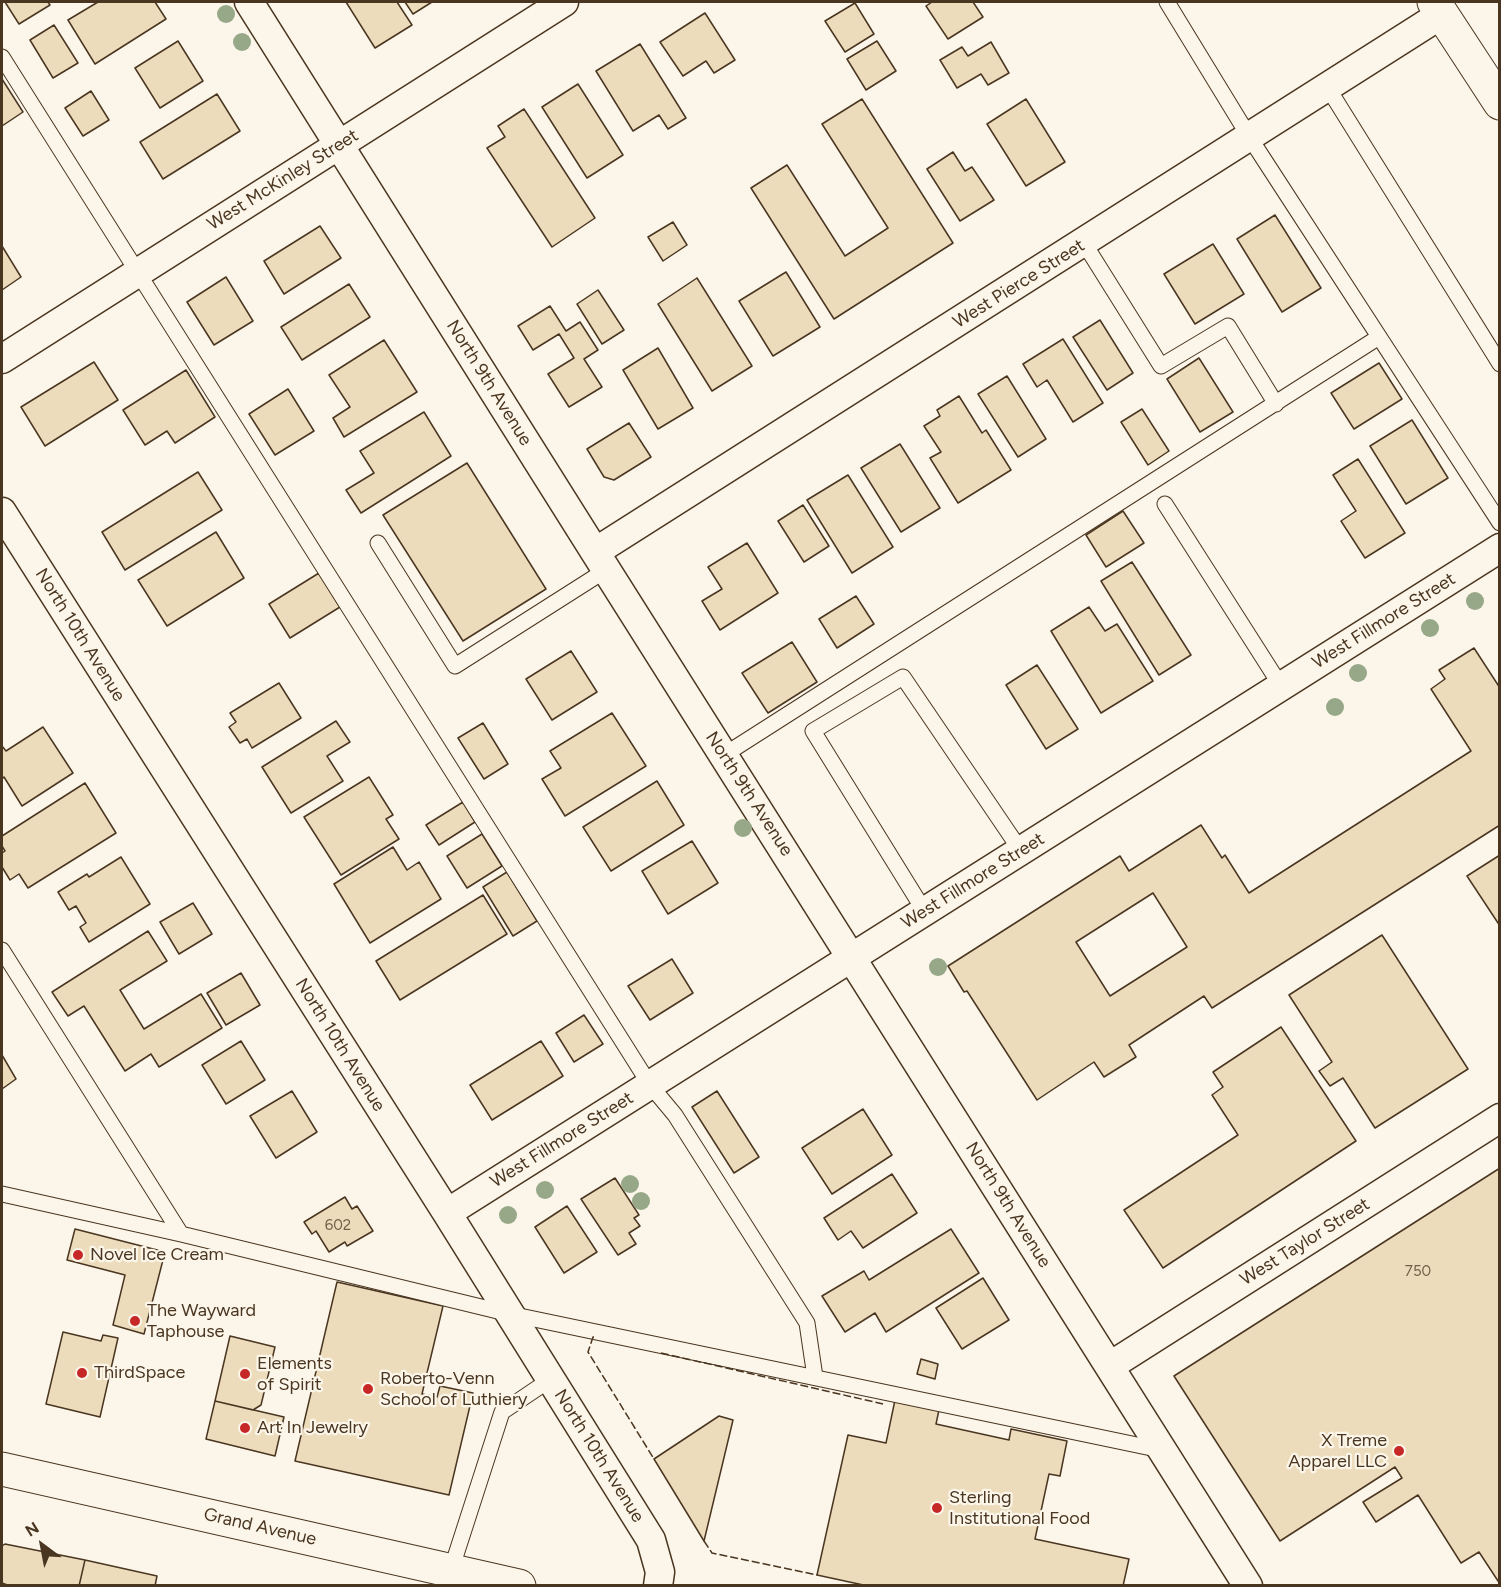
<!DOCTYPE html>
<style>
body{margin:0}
#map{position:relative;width:1501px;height:1587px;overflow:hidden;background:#fbf6e9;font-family:Figtree,sans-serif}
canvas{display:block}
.frame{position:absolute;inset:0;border:3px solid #4a3520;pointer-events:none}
.north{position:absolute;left:12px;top:1515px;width:60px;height:60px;-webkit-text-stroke:4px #fbf6e9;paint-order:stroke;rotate:328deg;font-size:16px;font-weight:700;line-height:24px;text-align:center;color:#4a3520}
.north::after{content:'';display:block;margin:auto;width:21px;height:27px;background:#4a3520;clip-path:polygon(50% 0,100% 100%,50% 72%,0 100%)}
</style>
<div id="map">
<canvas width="1501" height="1587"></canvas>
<div class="frame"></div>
<div class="north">N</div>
</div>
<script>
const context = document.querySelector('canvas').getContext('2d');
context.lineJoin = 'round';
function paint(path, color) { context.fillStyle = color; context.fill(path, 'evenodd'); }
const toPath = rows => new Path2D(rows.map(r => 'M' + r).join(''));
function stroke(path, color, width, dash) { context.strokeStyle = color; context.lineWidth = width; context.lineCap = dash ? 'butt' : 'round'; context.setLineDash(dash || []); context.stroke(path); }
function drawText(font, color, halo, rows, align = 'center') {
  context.font = font + ' Figtree,sans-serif'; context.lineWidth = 4.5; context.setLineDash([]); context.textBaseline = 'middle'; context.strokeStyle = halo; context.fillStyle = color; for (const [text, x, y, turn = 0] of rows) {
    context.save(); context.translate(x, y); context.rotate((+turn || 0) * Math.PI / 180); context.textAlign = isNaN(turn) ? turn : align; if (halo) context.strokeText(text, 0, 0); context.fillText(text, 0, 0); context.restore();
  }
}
const building = toPath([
 [5,2,48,2,50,5,19,24,5,2],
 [98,2,155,2,166,19,95,64,68,20,98,2],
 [346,2,397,2,412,25,375,48,346,2],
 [405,2,432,2,413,14,405,2],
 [932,2,973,2,983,17,948,39,926,6,932,2],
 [855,3,874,34,845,52,825,21,855,3],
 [705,13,735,60,714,73,706,61,683,76,660,42,705,13],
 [54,25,78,63,53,78,30,40,54,25],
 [178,41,203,81,160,108,135,68,178,41],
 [877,41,896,71,866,90,847,59,877,41],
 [991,42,1009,73,988,85,981,74,957,88,940,60,962,47,968,56,991,42],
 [640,44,686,118,668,129,659,115,633,131,596,71,640,44],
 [2,79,23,112,2,126,2,79],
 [578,84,623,155,587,178,542,107,578,84],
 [91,91,109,120,83,136,65,108,91,91],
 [217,94,240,131,163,179,140,142,217,94],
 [862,99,953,243,834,319,751,188,787,165,845,256,888,228,822,124,862,99],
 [1026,99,1065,162,1026,186,987,124,1026,99],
 [524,109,595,218,552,247,487,148,505,137,498,126,524,109],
 [953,152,965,171,972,167,994,200,960,221,927,169,953,152],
 [1275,215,1321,288,1282,312,1237,239,1275,215],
 [673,222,687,245,663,261,648,237,673,222],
 [320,226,341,258,284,294,264,261,320,226],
 [1213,244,1244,294,1195,324,1164,274,1213,244],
 [2,246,21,277,2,290,2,246],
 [786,272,820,327,773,356,739,301,786,272],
 [226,277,253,321,214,345,187,302,226,277],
 [697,278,752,366,712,391,658,304,697,278],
 [349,284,370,317,302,360,281,327,349,284],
 [598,290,624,330,602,344,577,304,598,290],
 [550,306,566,331,580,322,598,350,584,359,602,387,569,407,548,374,574,358,559,334,533,350,518,326,550,306],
 [1100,320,1133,373,1107,390,1073,337,1100,320],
 [1063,339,1103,403,1073,422,1047,380,1037,387,1023,364,1063,339],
 [384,340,417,392,344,437,333,418,350,407,329,375,384,340],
 [658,348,693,408,658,429,623,370,658,348],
 [1199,358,1233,412,1200,432,1167,379,1199,358],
 [94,362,118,400,45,446,21,407,94,362],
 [1379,363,1402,399,1354,429,1331,393,1379,363],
 [186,370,215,417,175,443,167,431,145,445,123,410,186,370],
 [1007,376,1046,439,1018,457,978,394,1007,376],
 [288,389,314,431,275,455,249,414,288,389],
 [959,396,982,433,986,430,1011,470,958,503,930,458,941,452,924,426,940,416,937,410,959,396],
 [1142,409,1169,451,1148,465,1121,422,1142,409],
 [424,412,451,456,361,513,346,490,374,473,360,451,424,412],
 [1412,420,1448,478,1406,504,1370,446,1412,420],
 [629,423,651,457,614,480,604,477,587,449,629,423],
 [900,444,940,508,901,532,861,468,900,444],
 [1358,459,1405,533,1365,558,1341,521,1356,511,1333,475,1358,459],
 [467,463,546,589,463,641,383,515,467,463],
 [198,472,222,510,125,570,102,532,198,472],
 [848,475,893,547,852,573,807,500,848,475],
 [803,505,829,546,804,562,778,521,803,505],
 [1123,511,1144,543,1106,567,1086,535,1123,511],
 [216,532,244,578,167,626,138,580,216,532],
 [747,543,778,593,720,630,702,601,722,589,708,567,747,543],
 [1132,562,1191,655,1159,675,1101,581,1132,562],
 [319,573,340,607,290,638,269,604,319,573],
 [856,596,874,624,837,648,819,619,856,596],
 [1089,607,1105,631,1117,624,1153,681,1101,713,1051,631,1089,607],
 [792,642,817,682,768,713,742,673,792,642],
 [1474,648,1500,688,1500,825,1212,1008,1204,996,1129,1045,1136,1057,1104,1077,1094,1062,1037,1100,967,991,964,992,948,966,1120,856,1129,871,1201,825,1222,858,1225,855,1249,893,1471,751,1431,689,1445,679,1439,670,1474,648],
 [1153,893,1187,947,1110,996,1076,942,1153,893],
 [571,651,597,692,552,720,526,679,571,651],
 [1037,665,1078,729,1046,749,1006,685,1037,665],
 [279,683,301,718,252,748,247,739,240,743,229,727,236,722,230,713,279,683],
 [612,713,646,766,565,816,542,779,561,768,550,751,612,713],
 [336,721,350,742,327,756,343,781,291,813,262,767,336,721],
 [483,723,508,764,484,779,458,738,483,723],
 [43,727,73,773,22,806,4,777,2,779,2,746,6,751,43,727],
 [369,777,393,815,386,819,399,839,341,875,304,817,369,777],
 [657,781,684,825,611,871,583,827,657,781],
 [85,783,116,833,28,888,19,874,10,880,2,867,2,853,5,851,2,846,2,836,85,783],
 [463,802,475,822,439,845,426,825,463,802],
 [482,834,502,866,467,888,447,856,482,834],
 [692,841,718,883,668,914,642,871,692,841],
 [393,847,407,870,419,862,441,899,370,943,334,884,393,847],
 [1500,855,1500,926,1467,876,1500,855],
 [121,857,150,904,89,942,80,927,86,923,76,906,69,910,58,892,87,874,89,877,121,857],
 [507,872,537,921,513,936,483,887,507,872],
 [483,895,507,934,400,1000,376,961,483,895],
 [193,903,212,934,179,954,160,922,193,903],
 [148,931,167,961,120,990,144,1029,201,994,222,1028,159,1067,151,1054,125,1071,84,1006,68,1016,52,992,148,931],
 [1382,935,1468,1069,1375,1128,1343,1078,1330,1086,1319,1071,1332,1062,1289,995,1382,935],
 [672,959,693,993,650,1020,628,986,672,959],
 [241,973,260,1005,226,1025,207,993,241,973],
 [584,1015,603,1044,574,1062,556,1033,584,1015],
 [1281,1027,1356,1141,1163,1268,1124,1210,1238,1135,1212,1095,1223,1087,1213,1072,1281,1027],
 [241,1041,265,1080,226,1104,202,1065,241,1041],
 [541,1041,563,1076,492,1120,470,1085,541,1041],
 [2,1055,16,1079,2,1089,2,1055],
 [292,1091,317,1132,276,1158,250,1116,292,1091],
 [717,1091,759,1157,734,1173,692,1107,717,1091],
 [863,1109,892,1155,832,1194,802,1148,863,1109],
 [1500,1168,1500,1584,1479,1552,1461,1563,1418,1495,1376,1522,1363,1502,1402,1478,1395,1467,1280,1541,1174,1376,1500,1168],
 [892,1174,917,1213,863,1248,851,1231,838,1240,824,1218,892,1174],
 [615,1178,639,1215,634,1218,640,1226,629,1233,636,1244,618,1255,581,1199,615,1178],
 [345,1197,352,1209,357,1206,373,1231,347,1246,345,1242,329,1252,316,1231,312,1234,304,1222,345,1197],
 [567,1206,597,1252,564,1273,535,1227,567,1206],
 [75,1229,165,1252,144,1334,113,1325,125,1275,67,1260,75,1229],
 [951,1229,979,1273,886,1332,875,1313,845,1332,822,1296,864,1271,869,1280,951,1229],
 [983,1278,1009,1320,962,1349,936,1308,983,1278],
 [337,1282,443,1306,422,1394,437,1397,440,1386,473,1393,449,1495,295,1461,337,1282],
 [63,1332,101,1341,103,1335,118,1338,100,1417,46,1404,63,1332],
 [230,1336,275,1347,261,1405,253,1410,215,1401,230,1336],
 [921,1359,938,1364,935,1379,917,1374,921,1359],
 [895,1400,939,1410,936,1424,1009,1440,1011,1429,1067,1441,1060,1476,1049,1474,1035,1539,1129,1559,1123,1586,868,1586,817,1575,848,1435,886,1443,895,1400],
 [215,1401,284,1417,275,1456,206,1439,215,1401],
 [719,1416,733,1420,704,1541,654,1459,719,1416],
 [5,1544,85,1560,79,1586,10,1586,2,1583,2,1546,5,1544],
 [85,1560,157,1576,155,1586,79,1586,85,1560]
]);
paint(building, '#ecdcbc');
stroke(building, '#4a3520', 1.5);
const service = toPath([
 [1167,2,1250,138,1500,523],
 [2,57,650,1085,675,1115,807,1323,815,1377],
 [1328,88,1500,364],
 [1084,243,1161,366,1228,326,1276,404],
 [1165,504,1281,686],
 [378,543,455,666,606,570],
 [724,755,1379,337],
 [925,912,813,731,903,677,1021,851],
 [2,950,181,1234],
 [2,1194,181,1234,510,1314,1161,1450],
 [451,1570,502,1412,551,1379]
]);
const minor = toPath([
 [249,2,595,552,1248,1586],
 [2,359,564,2],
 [2,512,447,1213,651,1540,660,1572,658,1586],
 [595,552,1442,14],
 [447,1213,1500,548],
 [1110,1366,1500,1118]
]);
const secondary = toPath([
 [1434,2,1500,103],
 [2,1469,519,1586]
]);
stroke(service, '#4a3520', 17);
stroke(minor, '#4a3520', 31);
stroke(secondary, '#4a3520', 35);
stroke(service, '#fbf6e9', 15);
stroke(minor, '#fbf6e9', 28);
stroke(secondary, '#fbf6e9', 33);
stroke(toPath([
 [594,1337,593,1337,588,1352,654,1459],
 [661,1353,883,1404],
 [704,1541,712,1553,817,1575]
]), '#4a3520', 1.5, [8, 3]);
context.fillStyle = '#96a887';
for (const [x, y] of [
 [226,14],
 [242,42],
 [1475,601],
 [1430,628],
 [1358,673],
 [1335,707],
 [743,828],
 [938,967],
 [630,1184],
 [545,1190],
 [641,1201],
 [508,1215]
]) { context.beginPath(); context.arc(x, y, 9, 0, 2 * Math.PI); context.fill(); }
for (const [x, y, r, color] of [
 [78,1255,6,"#c62828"],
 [135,1321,6,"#c62828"],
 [82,1373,6,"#c62828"],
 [245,1374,6,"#c62828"],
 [368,1389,6,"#c62828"],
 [245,1428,6,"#c62828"],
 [1399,1451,6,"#c62828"],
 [937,1508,6,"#c62828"]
]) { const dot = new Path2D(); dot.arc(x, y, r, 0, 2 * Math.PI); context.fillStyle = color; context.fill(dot); stroke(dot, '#fbf6e9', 2); }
drawText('15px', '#725f47', null, [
 ["602",338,1226],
 ["750",1418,1272]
]);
drawText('18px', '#4a3520', '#fbf6e9', [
 ["West McKinley Street",283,180,-32],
 ["West Pierce Street",1019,284,-32],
 ["North 9th Avenue",489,383,58],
 ["West Fillmore Street",1384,621,-32],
 ["North 10th Avenue",80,635,58],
 ["North 9th Avenue",749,794,57],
 ["West Fillmore Street",973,881,-32],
 ["North 10th Avenue",340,1045,58],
 ["West Fillmore Street",562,1140,-32],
 ["North 9th Avenue",1008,1205,58],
 ["West Taylor Street",1305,1242,-32],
 ["North 10th Avenue",599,1456,58],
 ["Grand Avenue",260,1527,13]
]);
drawText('18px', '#4a3520', '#fbf6e9', [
 ["Novel Ice Cream",90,1255],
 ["The Wayward",147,1311],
 ["Taphouse",147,1332],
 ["Elements",257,1364],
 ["of Spirit",257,1385],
 ["ThirdSpace",94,1373],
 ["Roberto-Venn",380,1379],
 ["School of Luthiery",380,1400],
 ["Art In Jewelry",257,1428],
 ["X Treme",1387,1441,"right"],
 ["Apparel LLC",1387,1462,"right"],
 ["Sterling",949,1498],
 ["Institutional Food",949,1519]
], 'left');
</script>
